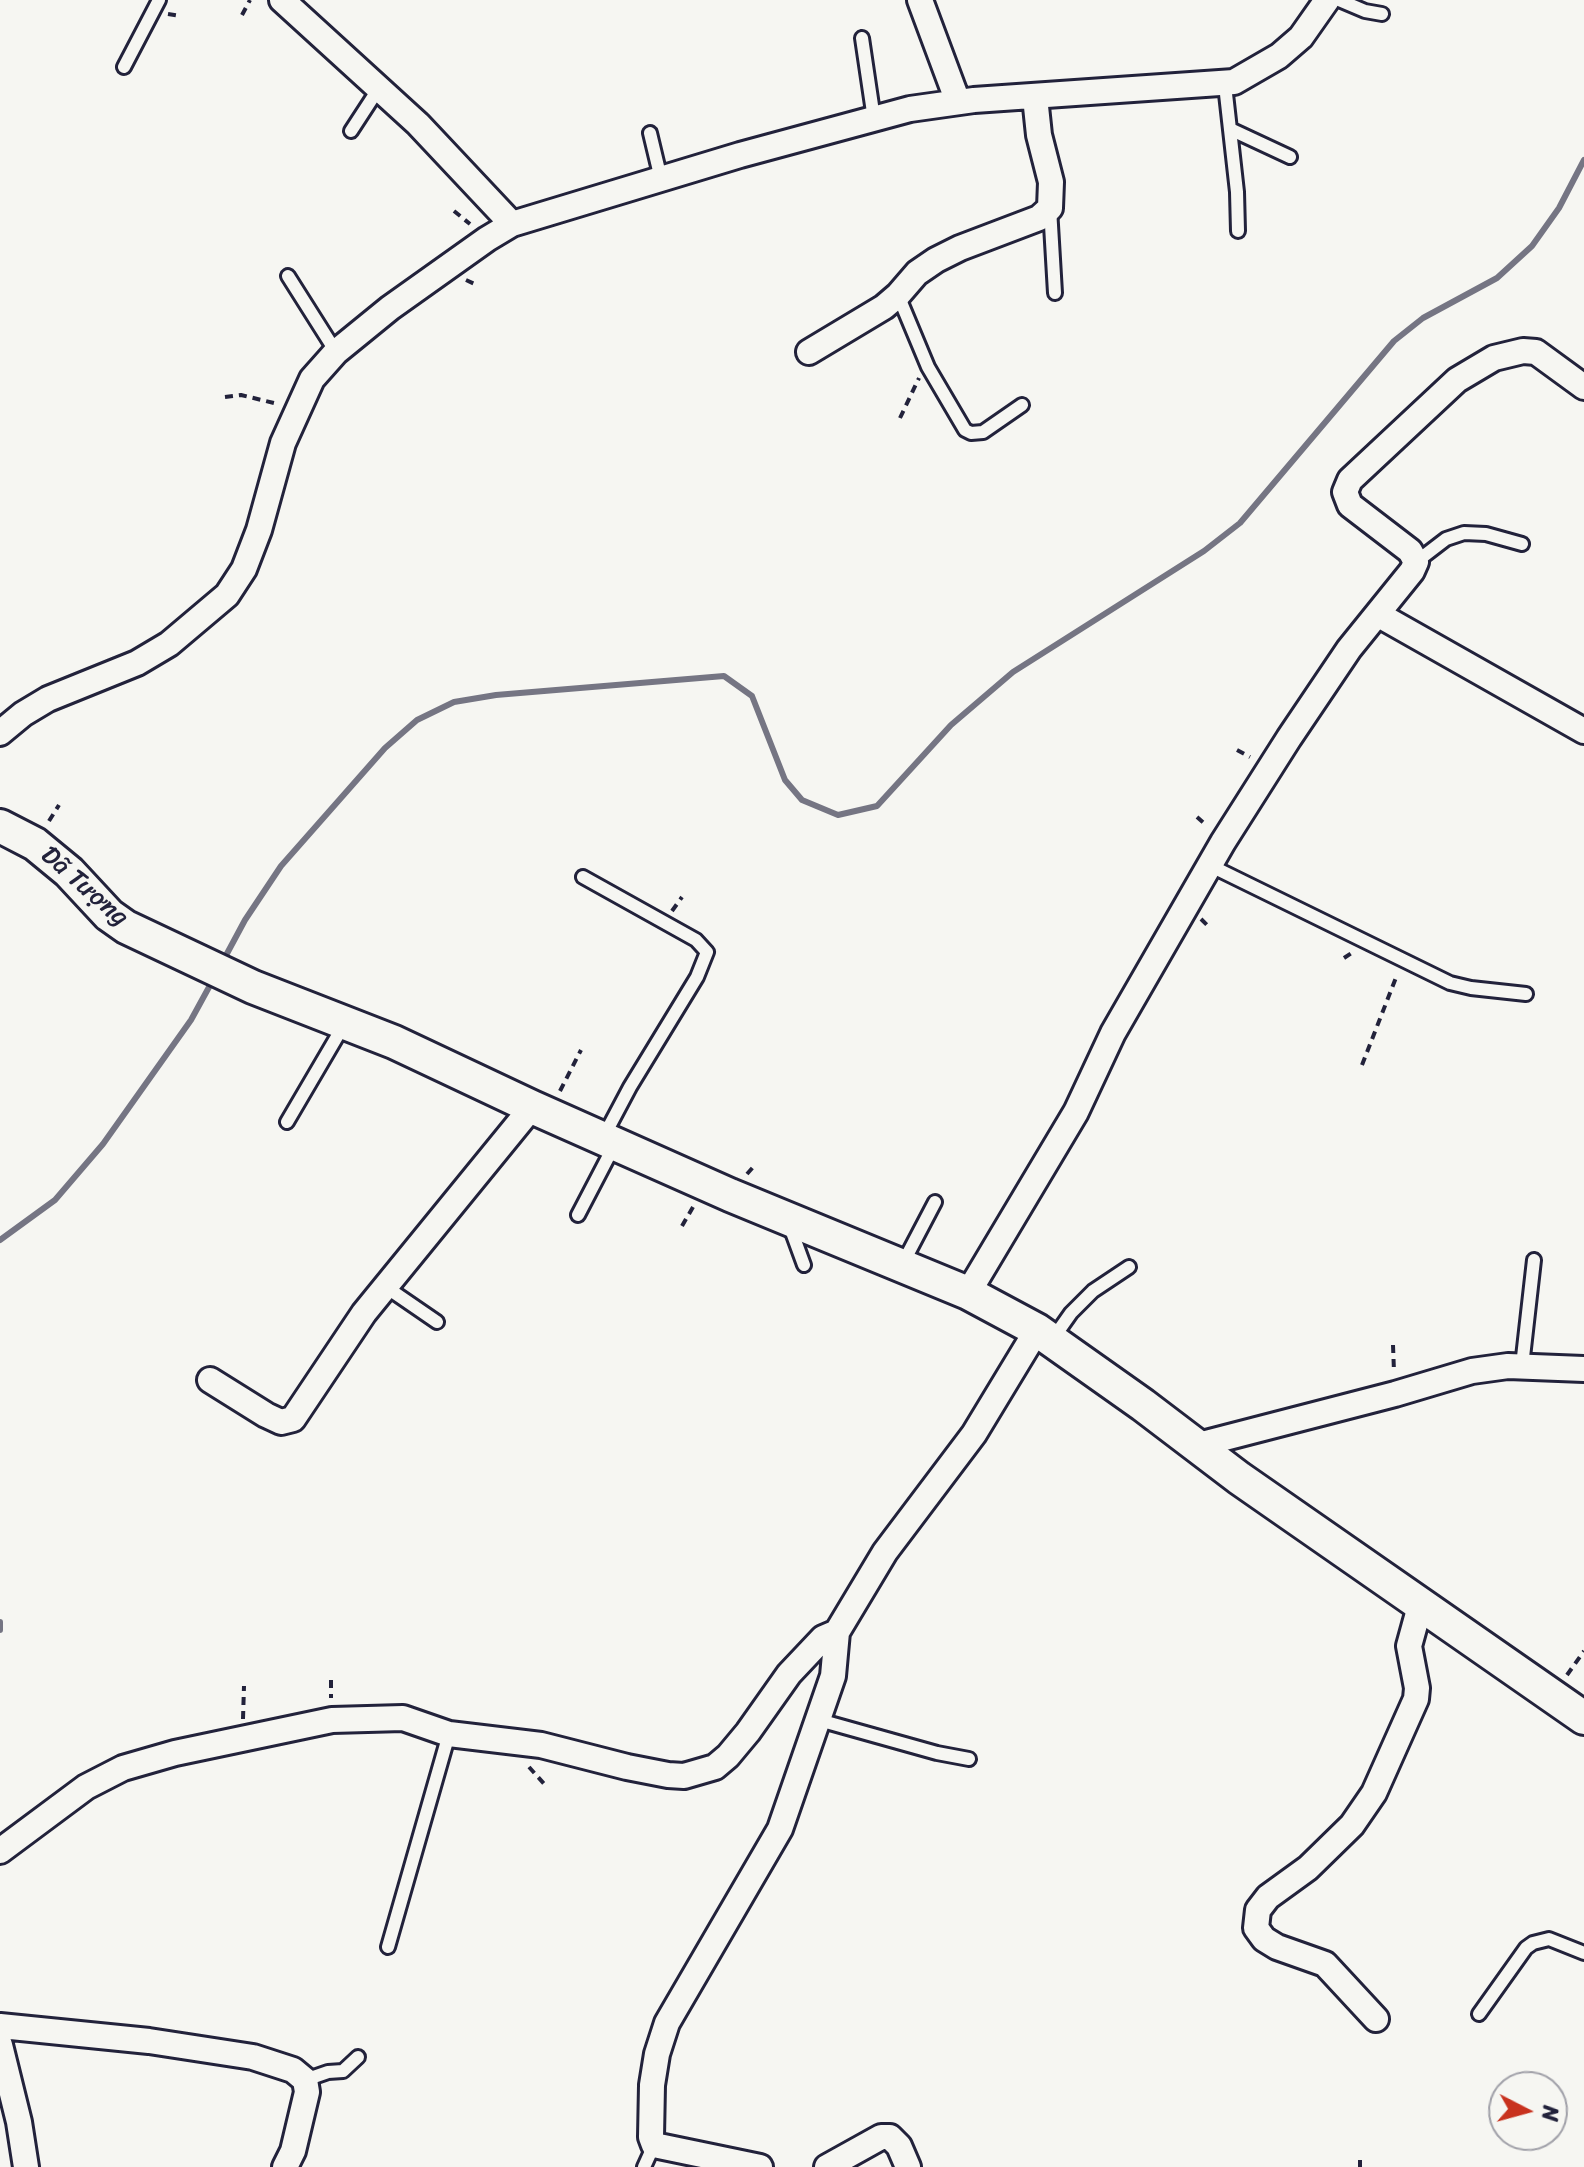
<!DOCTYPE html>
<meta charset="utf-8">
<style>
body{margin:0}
#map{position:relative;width:1584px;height:2167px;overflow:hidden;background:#f6f6f2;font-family:Sriracha,sans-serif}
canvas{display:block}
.north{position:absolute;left:1488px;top:2071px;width:80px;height:80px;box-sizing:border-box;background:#f6f6f2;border:2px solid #a1a1a9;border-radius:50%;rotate:96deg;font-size:22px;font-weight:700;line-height:32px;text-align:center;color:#22223b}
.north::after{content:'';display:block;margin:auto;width:28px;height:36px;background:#c8321e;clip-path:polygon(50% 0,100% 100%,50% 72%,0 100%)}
</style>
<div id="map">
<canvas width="1584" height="2167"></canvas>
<div class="north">N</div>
</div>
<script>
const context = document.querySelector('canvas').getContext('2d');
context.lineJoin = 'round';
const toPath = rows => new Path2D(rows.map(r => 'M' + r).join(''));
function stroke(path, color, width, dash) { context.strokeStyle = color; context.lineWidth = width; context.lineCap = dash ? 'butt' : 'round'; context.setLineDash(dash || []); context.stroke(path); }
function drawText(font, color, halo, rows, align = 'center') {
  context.font = font + ' Sriracha,sans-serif'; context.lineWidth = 6; context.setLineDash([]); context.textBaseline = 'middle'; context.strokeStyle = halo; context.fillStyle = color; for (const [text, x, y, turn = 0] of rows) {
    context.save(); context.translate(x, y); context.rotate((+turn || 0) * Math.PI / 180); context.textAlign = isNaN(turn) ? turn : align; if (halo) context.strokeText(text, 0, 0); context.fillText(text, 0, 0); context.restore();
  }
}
stroke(toPath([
 [223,961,245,920,281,866,385,748,417,720,454,702,496,695,724,676,752,696,785,780,802,800,838,815,877,806,951,725,1013,672,1204,551,1240,523,1394,341,1423,318,1497,278,1532,246,1559,208,1584,160],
 [0,1240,55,1200,103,1144,191,1020,214,978],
 [0,1622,0,1630]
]), '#757583', 6);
const lane = toPath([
 [1339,0,1365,11,1382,14],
 [862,38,874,119],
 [124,67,159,0],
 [1225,85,1237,192,1238,231],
 [1230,129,1290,157],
 [351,131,379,88],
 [650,133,661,179],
 [1050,208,1055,293],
 [288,276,336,352],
 [898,295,928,367,965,430,971,433,983,432,1022,405],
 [1416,562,1446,539,1464,533,1486,534,1522,544],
 [1209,865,1450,983,1471,988,1526,994],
 [583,877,696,940,707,952,697,977,630,1087,603,1138],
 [287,1122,345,1023],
 [578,1215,615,1144],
 [789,1224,804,1265],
 [902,1265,935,1202],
 [386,1287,437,1322],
 [1052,1340,1071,1313,1093,1291,1129,1267],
 [1522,1366,1534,1260],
 [819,1720,937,1753,969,1759],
 [388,1947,449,1734],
 [1479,2014,1526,1948,1533,1943,1549,1939,1584,1953],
 [305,2080,328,2072,343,2071,358,2057],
 [644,2167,654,2145]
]);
const street = toPath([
 [282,0,418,124,512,224],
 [920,0,958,102],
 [809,352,884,307,898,295,917,273,936,260,960,248,1039,218,1050,208,1051,182,1039,135,1035,97],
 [1379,615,1584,731],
 [0,733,23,714,48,699,137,663,169,644,227,595,244,569,259,530,283,443,312,379,336,352,390,308,487,239,512,224,740,155,910,109,974,100,1234,82,1279,56,1301,37,1327,0],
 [968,1293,1076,1112,1113,1033,1223,842,1289,738,1349,649,1412,571,1416,562,1410,551,1350,505,1345,492,1350,480,1457,380,1494,358,1523,351,1536,352,1584,387],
 [210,1380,266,1415,281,1422,293,1419,364,1313,532,1107],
 [1198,1445,1395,1394,1472,1371,1508,1366,1584,1369],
 [0,1851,86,1787,123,1768,175,1753,332,1720,403,1718,449,1734,541,1745,627,1767,668,1775,684,1776,715,1767,728,1756,748,1732,789,1674,823,1638,837,1632,885,1552,974,1434,1037,1330],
 [1376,2019,1325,1964,1277,1947,1264,1939,1256,1928,1258,1910,1268,1897,1308,1868,1352,1825,1374,1793,1416,1699,1417,1688,1409,1646,1420,1606],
 [0,2026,149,2041,253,2057,293,2070,305,2080,307,2092,293,2151,285,2167],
 [0,2045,19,2122,26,2167],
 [760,2167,654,2145,651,2137,652,2085,657,2054,667,2023,780,1829,833,1676,837,1632],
 [827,2167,881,2137,890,2137,899,2146,908,2167]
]);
const secondary = toPath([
 [0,826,35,844,69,872,109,915,126,927,253,987,394,1042,532,1107,730,1195,968,1293,1037,1330,1143,1405,1239,1478,1584,1718]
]);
stroke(lane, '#22223b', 18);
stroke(street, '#22223b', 30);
stroke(secondary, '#22223b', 38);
stroke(toPath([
 [168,14,180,16],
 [242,15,250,0],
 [454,211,470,224],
 [466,280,477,285],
 [225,397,241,395,278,404],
 [900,418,919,378],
 [1237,750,1250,757],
 [1197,817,1207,826],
 [49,821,59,805],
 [672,911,682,897],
 [1201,919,1209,927],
 [1344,958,1353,952],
 [1362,1065,1397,975],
 [560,1091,581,1050],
 [747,1174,755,1165],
 [682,1226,693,1207],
 [1393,1345,1394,1372],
 [1567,1675,1584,1651],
 [331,1680,331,1698],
 [243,1719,244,1686],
 [529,1767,546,1786],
 [1360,2160,1360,2167]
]), '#22223b', 4, [8, 6]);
stroke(lane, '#f6f6f2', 12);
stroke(street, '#f6f6f2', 24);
stroke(secondary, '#f6f6f2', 32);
drawText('26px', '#22223b', '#f6f6f2', [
 ["Dã Tượng",84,887,41]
]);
</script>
